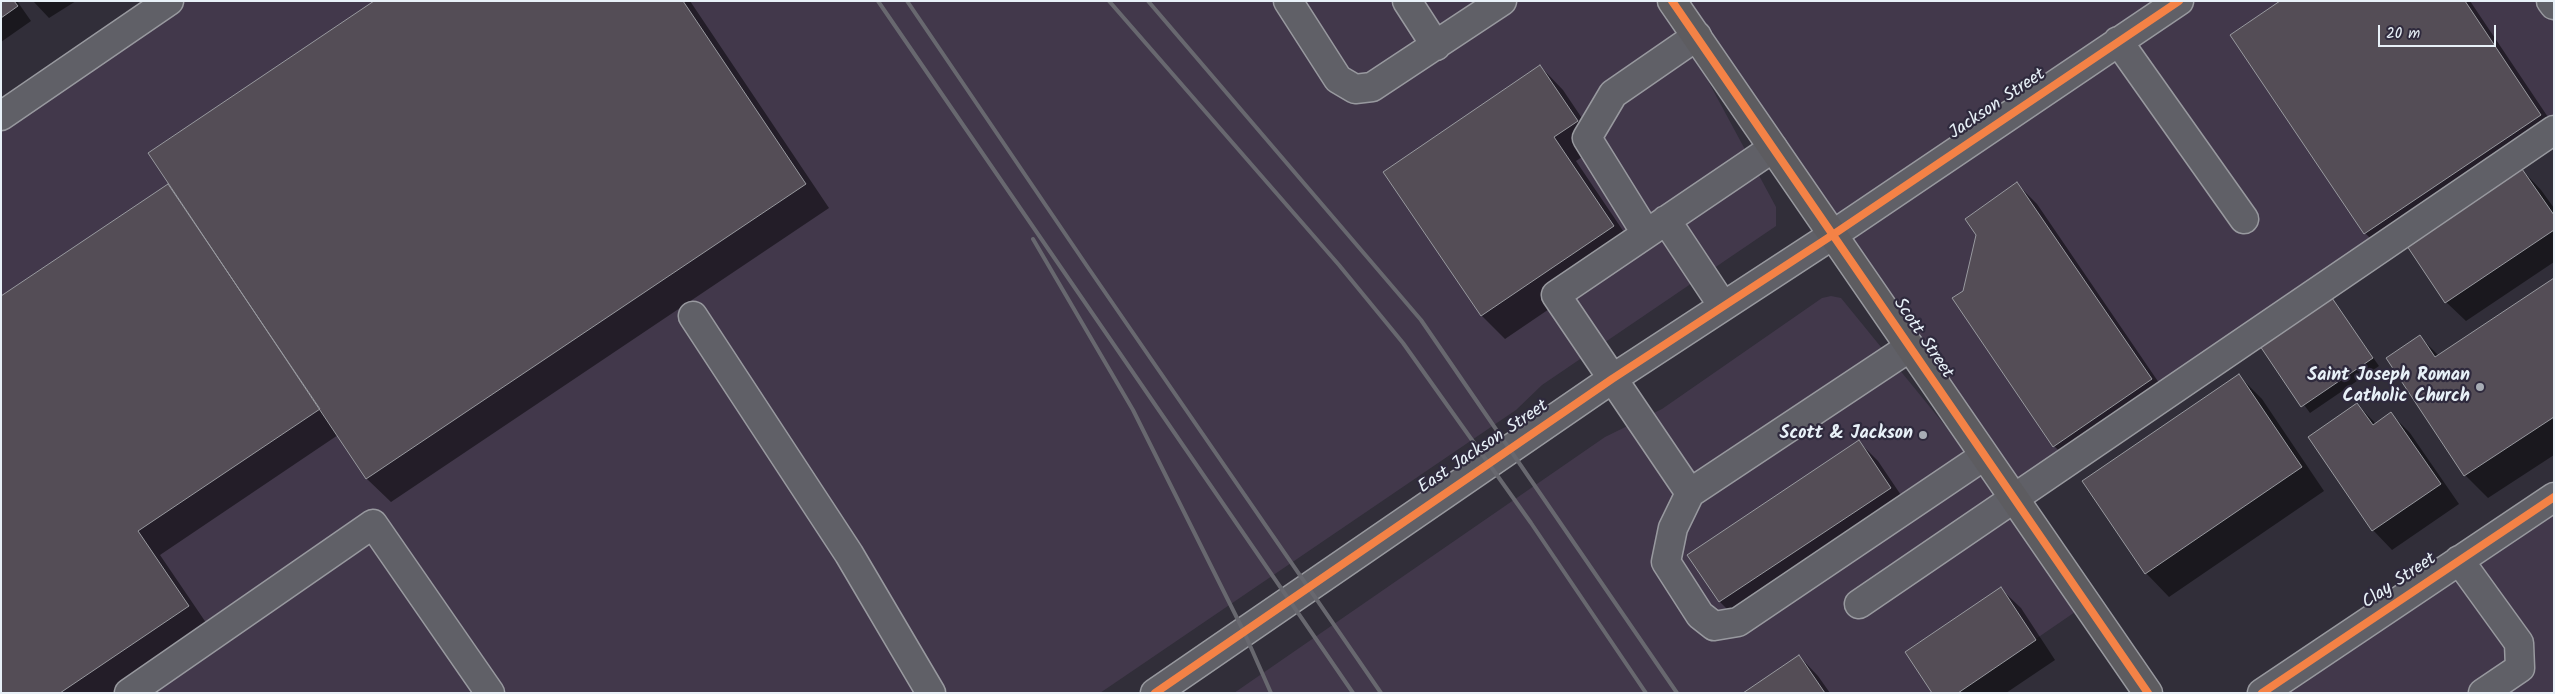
<!DOCTYPE html>
<style>
body{margin:0}
#map{position:relative;width:2555px;height:694px;overflow:hidden;background:#312e39;font-family:Kalam,sans-serif}
canvas{display:block}
.frame{position:absolute;inset:0;border:2px solid #e8f1f8;pointer-events:none}
.scale{position:absolute;left:2378px;top:25px;width:118px;height:22px;box-sizing:border-box;border:2px solid #e8f1f8;border-top:0;padding-left:6px;font-size:15px;line-height:18px;white-space:nowrap;color:#e8f1f8;-webkit-text-stroke:4px #2f2a3d;paint-order:stroke}
</style>
<div id="map">
<canvas width="2555" height="694"></canvas>
<div class="frame"></div>
<div class="scale">20 m</div>
</div>
<script>
const context = document.querySelector('canvas').getContext('2d');
context.lineJoin = 'round';
function paint(path, color) { context.fillStyle = color; context.fill(path, 'evenodd'); }
const toPath = rows => new Path2D(rows.map(r => 'M' + r).join(''));
function stroke(path, color, width, dash) { context.strokeStyle = color; context.lineWidth = width; context.lineCap = dash ? 'butt' : 'round'; context.setLineDash(dash || []); context.stroke(path); }
function drawText(font, color, halo, rows, align = 'center') {
  context.font = font + ' Kalam,sans-serif'; context.lineWidth = 4.5; context.setLineDash([]); context.textBaseline = 'middle'; context.strokeStyle = halo; context.fillStyle = color; for (const [text, x, y, turn = 0] of rows) {
    context.save(); context.translate(x, y); context.rotate((+turn || 0) * Math.PI / 180); context.textAlign = isNaN(turn) ? turn : align; if (halo) context.strokeText(text, 0, 0); context.fillText(text, 0, 0); context.restore();
  }
}
paint(toPath([
 [181,1,1665,1,1776,207,1776,226,1542,385,1516,410,1100,693,1,693,1,125],
 [1676,1,2173,1,1829,225],
 [2180,1,2550,1,2554,8,2554,129,2010,503,1832,231],
 [1831,296,1841,298,2009,504,2078,610,1957,693,1234,693,1605,437,1662,409,1822,298],
 [2554,499,2554,693,2265,693]
]), '#42384b');
paint(toPath([
 [1,1,17,1,31,21,1,42],
 [33,1,76,1,49,18],
 [377,1,690,1,829,208,391,502,367,479,338,435,160,555,211,630,118,693,1,693,1,297,170,184],
 [2283,1,2470,1,2554,126,2385,253,2365,233],
 [1540,66,1563,90,1600,145,1576,161,1636,250,1505,339,1482,316,1385,172],
 [2522,170,2541,190,2554,208,2554,262,2466,321,2446,302],
 [2017,184,2037,204,2170,399,2074,465,2054,446,1964,292],
 [2554,280,2554,455,2488,498,2465,475,2420,337,2439,356],
 [2332,299,2379,366,2310,413,2262,347],
 [2239,376,2262,399,2324,491,2169,597,2146,573],
 [2357,404,2376,424,2391,414,2410,433,2459,504,2392,550,2373,530],
 [1858,441,1878,461,1909,507,1739,621,1720,602],
 [2001,589,2021,608,2055,660,2006,693,1933,693],
 [1799,656,1818,676,1830,693,1745,693]
]), '#0007');
const building = toPath([
 [1,1,14,1,18,6,1,18,1,1],
 [374,1,683,1,806,184,366,479,148,153,374,1],
 [2280,1,2465,1,2541,115,2364,234,2230,35,2280,1],
 [1540,65,1578,121,1554,137,1614,226,1481,316,1383,172,1540,65],
 [2522,169,2554,215,2554,230,2445,303,2407,246,2522,169],
 [2017,182,2152,379,2053,447,1952,298,1963,291,1976,235,1965,219,2017,182],
 [168,184,320,409,138,531,189,606,60,693,1,693,1,296,168,184],
 [2554,278,2554,417,2464,476,2386,358,2420,335,2435,357,2554,278],
 [2332,298,2373,358,2301,407,2260,346,2332,298],
 [2239,374,2302,467,2145,574,2082,481,2239,374],
 [2357,403,2373,425,2391,412,2441,484,2372,531,2308,437,2357,403],
 [1859,440,1891,488,1719,602,1687,555,1859,440],
 [2001,587,2036,640,1958,693,1932,693,1905,652,2001,587],
 [1799,655,1825,693,1743,693,1799,655]
]);
paint(building, '#544d56');
stroke(building, '#98999f', 1);
const minor = toPath([
 [1288,1,1338,79,1355,89,1372,87,1502,1],
 [1407,1,1436,46],
 [2551,1,2554,5],
 [2118,41,2244,219],
 [1,116,169,1],
 [1773,148,1556,295,1690,493,1910,347],
 [1666,220,1723,306],
 [1646,233,1587,138,1613,94,1697,36],
 [693,316,849,554,931,693],
 [1690,493,1673,528,1666,562,1700,615,1714,626,1738,622,1984,456],
 [2459,560,2519,643,2520,668,2483,693],
 [1859,604,2554,130],
 [129,693,373,524,490,693],
 [1155,693,1612,379,1834,234,2179,1],
 [2262,693,2554,497]
]);
const major = toPath([
 [1672,1,2148,693]
]);
stroke(minor, '#98999f', 31);
stroke(major, '#98999f', 31);
stroke(minor, '#606067', 28);
stroke(major, '#5d5c60', 28);
stroke(toPath([
 [878,1,1353,693],
 [907,1,1089,269,1381,693],
 [1109,1,1339,265,1403,343,1531,523,1646,693],
 [1148,1,1421,320,1677,693],
 [1033,239,1133,410,1244,632,1271,693]
]), '#68686f', 4);
stroke(toPath([
 [1672,1,2148,693],
 [1155,693,1612,379,1834,234,2179,1],
 [2262,693,2554,497]
]), '#f48246', 8);
for (const [x, y, r, color] of [
 [2480,387,5,"#a8adb5"],
 [1923,435,5,"#a8adb5"]
]) { const dot = new Path2D(); dot.arc(x, y, r, 0, 2 * Math.PI); context.fillStyle = color; context.fill(dot); stroke(dot, '#2f2a3d', 2); }
drawText('18px', '#e8f1f8', '#2f2a3d', [
 ["Jackson Street",1998,105,-34],
 ["Scott Street",1922,339,56],
 ["East Jackson Street",1484,448,-34],
 ["Clay Street",2400,582,-34]
]);
drawText('bold 18px', '#e8f1f8', '#2f2a3d', [
 ["Saint Joseph Roman",2470,377],
 ["Catholic Church",2470,398],
 ["Scott & Jackson",1913,435]
], 'right');
</script>
